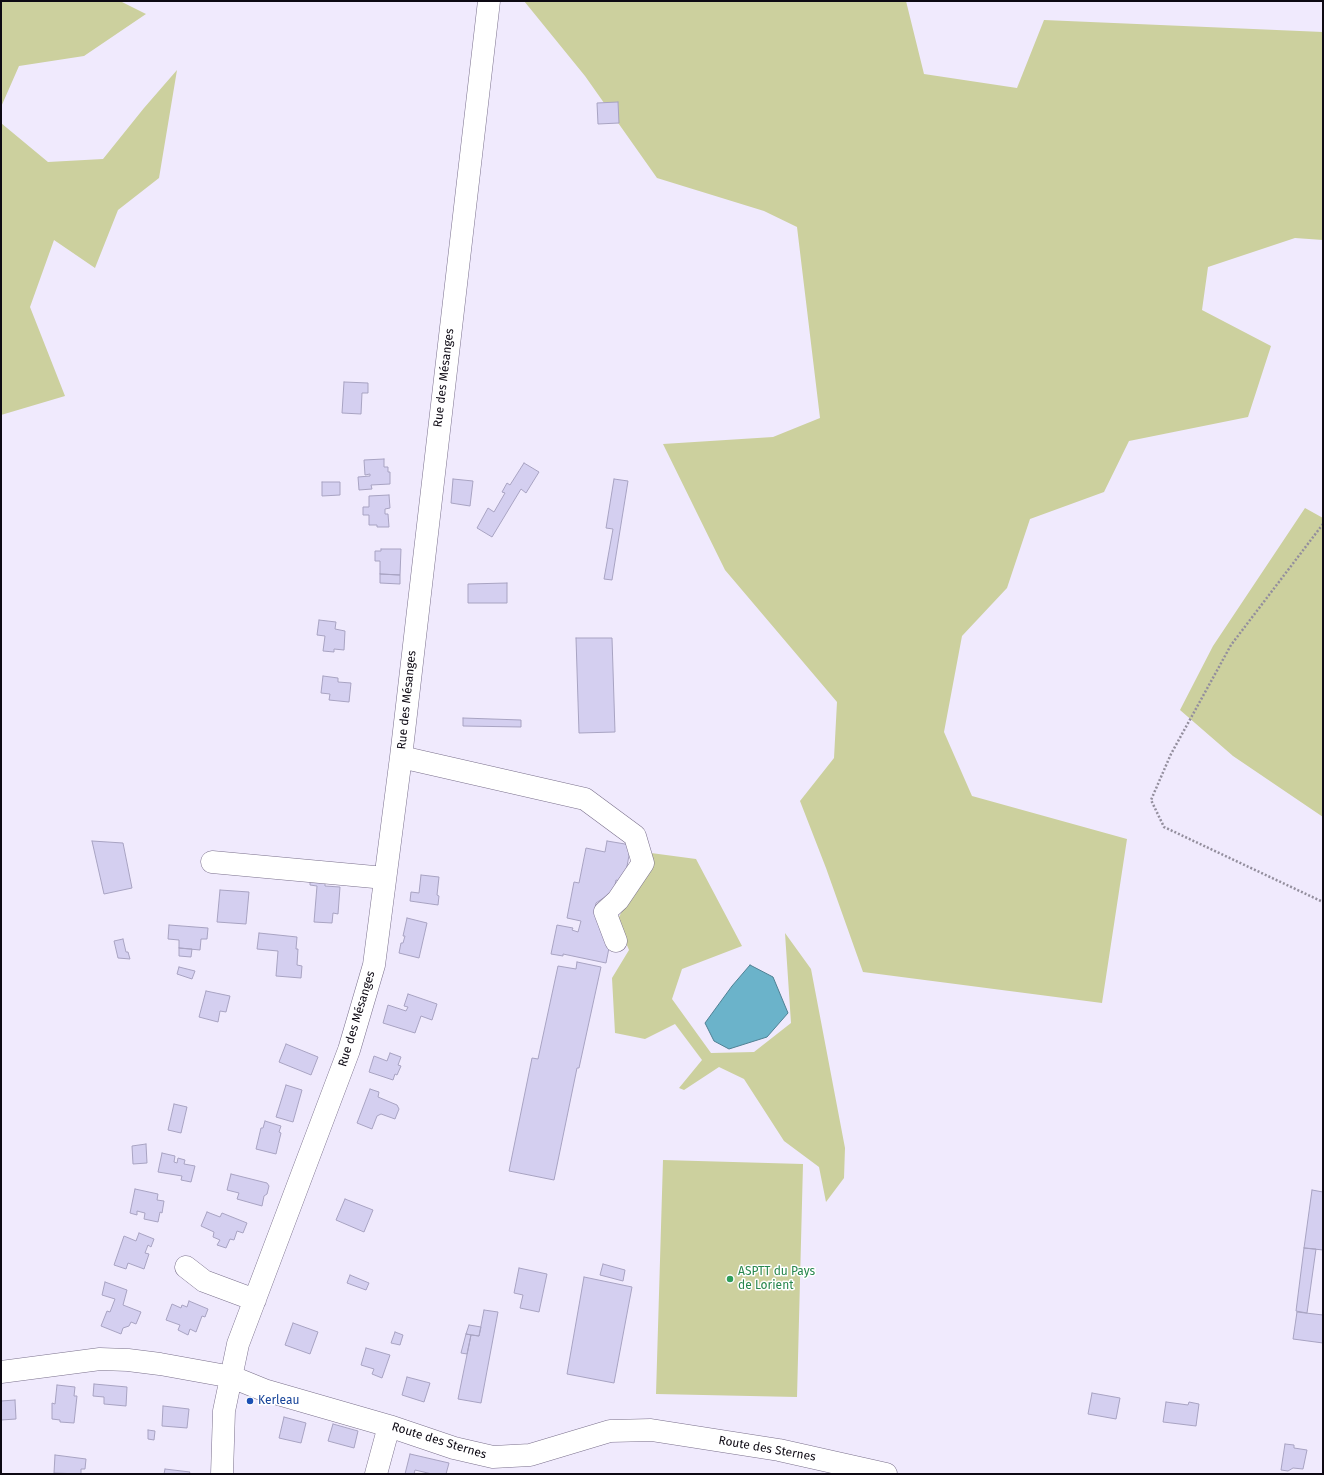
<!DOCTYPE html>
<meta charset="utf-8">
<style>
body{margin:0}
#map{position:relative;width:1324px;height:1475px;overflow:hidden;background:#f0eafd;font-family:"Fira Sans",sans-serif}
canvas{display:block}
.frame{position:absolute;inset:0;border:2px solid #0d0913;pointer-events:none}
</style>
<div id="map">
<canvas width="1324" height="1475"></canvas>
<div class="frame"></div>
</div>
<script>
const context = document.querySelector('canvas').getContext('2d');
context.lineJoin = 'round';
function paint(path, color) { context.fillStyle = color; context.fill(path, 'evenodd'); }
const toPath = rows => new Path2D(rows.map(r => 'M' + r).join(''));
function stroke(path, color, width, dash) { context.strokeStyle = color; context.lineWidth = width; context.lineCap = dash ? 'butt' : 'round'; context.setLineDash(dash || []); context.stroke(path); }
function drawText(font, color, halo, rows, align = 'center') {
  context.font = font + ' "Fira Sans",sans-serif'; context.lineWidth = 3; context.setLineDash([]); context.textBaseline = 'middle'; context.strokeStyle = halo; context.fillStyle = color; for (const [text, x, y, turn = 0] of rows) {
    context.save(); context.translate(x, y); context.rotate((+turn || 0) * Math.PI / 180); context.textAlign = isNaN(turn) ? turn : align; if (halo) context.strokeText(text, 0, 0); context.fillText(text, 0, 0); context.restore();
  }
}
paint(toPath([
 [1,1,120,1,146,14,84,56,19,66,1,107],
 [524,1,906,1,924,74,1017,88,1044,20,1323,32,1323,240,1295,238,1208,267,1202,310,1271,346,1248,417,1129,441,1104,492,1030,519,1007,588,962,636,944,732,972,796,1127,839,1102,1003,863,972,826,868,800,801,834,758,837,702,725,570,663,444,773,437,820,418,797,227,764,211,657,178,585,76],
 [177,70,159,178,118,210,95,268,54,240,30,307,65,396,1,415,1,123,48,162,103,159,144,108],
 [1305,508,1323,518,1323,817,1233,756,1180,710,1213,646],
 [651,853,696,859,742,946,682,969,672,999,711,1053,754,1052,791,1023,785,933,811,969,845,1148,844,1178,826,1202,819,1167,784,1141,744,1079,719,1067,684,1090,679,1088,702,1060,675,1024,645,1039,615,1033,612,978,629,950,617,921],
 [663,1160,803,1164,797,1397,656,1394]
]), '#ccd09e');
const water = toPath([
 [750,965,773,977,788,1013,767,1037,729,1049,714,1041,705,1023,732,986,750,965]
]);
paint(water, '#6bb3ca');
stroke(water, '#4f8093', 1);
const building = toPath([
 [618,102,619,123,598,124,597,103,618,102],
 [344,382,368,383,368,393,362,393,361,414,342,413,344,382],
 [384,459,384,467,388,467,388,472,390,472,390,484,371,485,372,489,359,490,358,477,370,476,370,474,365,475,364,460,384,459],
 [524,463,539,472,526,493,521,489,492,537,477,528,488,508,494,512,505,493,502,492,507,483,510,485,524,463],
 [453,479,473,481,470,506,451,503,453,479],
 [614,479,628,481,612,580,604,579,613,529,606,528,614,479],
 [322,482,340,482,340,495,322,496,322,482],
 [389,495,390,508,385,509,385,514,388,514,389,527,377,527,377,525,369,525,369,515,363,515,363,507,369,507,369,496,389,495],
 [381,549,401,549,400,575,380,574,380,561,375,561,375,551,381,551,381,549],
 [380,574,400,575,400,584,380,583,380,574],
 [507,583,507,603,468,603,468,584,507,583],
 [319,620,336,622,335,629,345,631,344,650,334,649,334,652,323,651,325,636,317,635,319,620],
 [576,638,612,638,615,732,579,733,576,638],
 [323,676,338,678,338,682,351,683,349,702,329,700,330,694,321,693,323,676],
 [463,718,521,720,521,727,463,726,463,718],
 [92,841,123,843,132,888,104,894,92,841],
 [607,841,631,845,624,882,616,880,614,891,596,903,595,909,606,926,611,938,606,963,563,954,563,956,551,954,557,925,573,928,572,930,578,932,581,921,567,918,574,882,579,883,586,848,605,852,607,841],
 [421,875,439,877,437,895,439,896,438,905,410,901,411,892,419,893,421,875],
 [310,876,325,877,325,886,340,887,338,914,333,913,332,923,314,922,317,886,310,885,310,876],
 [220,890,249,892,246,924,217,922,220,890],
 [407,918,427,923,419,958,399,953,401,943,403,943,405,936,403,936,407,918],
 [169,925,208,928,207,939,201,939,200,950,179,948,179,940,168,939,169,925],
 [259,933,297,937,296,949,298,949,297,965,302,966,301,978,276,976,278,951,257,949,259,933],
 [123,939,126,952,128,952,130,959,118,958,114,941,123,939],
 [179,948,192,949,191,957,179,956,179,948],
 [577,962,601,967,579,1068,577,1068,554,1180,509,1171,532,1058,538,1059,558,966,576,969,577,962],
 [179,967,195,971,192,979,177,974,179,967],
 [206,991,230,996,226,1012,220,1011,218,1022,199,1017,206,991],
 [408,994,437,1004,432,1020,421,1016,415,1033,383,1023,388,1005,406,1011,408,1007,404,1006,408,994],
 [286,1044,318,1057,311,1075,279,1062,286,1044],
 [390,1053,401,1057,398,1065,401,1066,397,1075,395,1074,393,1080,369,1072,374,1056,387,1061,390,1053],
 [286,1085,302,1090,293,1122,276,1117,286,1085],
 [370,1089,379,1092,378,1097,397,1105,399,1109,395,1119,381,1114,377,1116,372,1129,357,1123,370,1089],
 [174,1104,187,1107,181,1133,168,1130,174,1104],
 [265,1121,281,1126,279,1132,281,1133,276,1154,256,1149,261,1128,263,1128,265,1121],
 [146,1144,147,1163,133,1164,132,1146,146,1144],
 [162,1153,175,1156,174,1162,177,1163,178,1158,185,1160,184,1164,195,1166,191,1182,181,1180,182,1176,158,1172,162,1153],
 [231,1174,267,1183,269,1186,267,1194,264,1196,262,1206,237,1199,239,1193,227,1190,231,1174],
 [135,1189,158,1194,157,1200,164,1201,162,1213,160,1212,158,1222,144,1219,145,1213,137,1211,137,1215,130,1213,135,1189],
 [1312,1190,1323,1192,1323,1250,1304,1248,1312,1190],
 [345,1199,373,1210,364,1232,336,1220,345,1199],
 [207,1212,220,1217,222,1213,247,1223,243,1233,237,1231,234,1240,230,1239,226,1248,217,1245,220,1240,213,1237,214,1232,201,1226,207,1212],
 [139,1233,154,1239,151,1247,148,1245,145,1253,149,1254,144,1269,128,1263,126,1269,114,1265,124,1236,136,1241,139,1233],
 [1304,1248,1316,1249,1307,1313,1296,1311,1304,1248],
 [603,1264,625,1270,623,1281,600,1275,603,1264],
 [519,1268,547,1274,539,1312,520,1308,523,1295,514,1293,519,1268],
 [350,1275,369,1283,366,1290,347,1283,350,1275],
 [584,1277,632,1287,614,1383,567,1374,584,1277],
 [105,1282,127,1290,123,1305,141,1312,136,1324,131,1322,129,1326,123,1328,121,1334,101,1326,107,1311,110,1312,115,1299,102,1295,105,1282],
 [189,1301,208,1309,205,1317,202,1316,196,1332,190,1329,188,1335,178,1330,180,1325,166,1320,172,1304,181,1308,182,1305,187,1307,189,1301],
 [484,1310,498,1312,481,1403,458,1399,471,1335,479,1336,484,1310],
 [1297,1312,1323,1315,1323,1343,1293,1339,1297,1312],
 [293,1323,318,1332,310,1354,285,1345,293,1323],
 [469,1325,481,1327,479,1336,466,1334,469,1325],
 [395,1332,403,1335,400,1345,391,1343,395,1332],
 [466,1334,471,1335,467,1354,461,1353,466,1334],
 [366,1348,390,1355,382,1378,372,1374,374,1369,361,1365,366,1348],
 [407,1377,430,1383,424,1402,402,1395,407,1377],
 [94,1384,127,1387,126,1406,104,1404,104,1397,93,1396,94,1384],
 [57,1385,75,1387,74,1396,77,1396,74,1423,60,1422,60,1420,52,1419,52,1403,55,1404,57,1385],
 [1092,1393,1120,1398,1116,1419,1088,1414,1092,1393],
 [15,1400,16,1419,1,1420,1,1401,15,1400],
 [1166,1402,1188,1405,1189,1402,1199,1404,1196,1426,1163,1422,1166,1402],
 [163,1406,189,1409,187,1428,162,1426,163,1406],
 [284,1417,306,1423,301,1443,279,1438,284,1417],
 [333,1424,358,1431,354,1448,328,1441,333,1424],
 [148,1430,155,1431,154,1440,148,1439,148,1430],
 [1285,1444,1294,1445,1294,1448,1307,1450,1303,1469,1293,1468,1288,1471,1281,1470,1285,1444],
 [410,1454,449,1463,446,1474,432,1474,415,1470,414,1474,405,1474,410,1454],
 [55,1455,86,1459,85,1469,81,1469,81,1474,54,1473,55,1455],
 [165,1469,190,1472,189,1474,164,1474,165,1469]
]);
paint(building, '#d4cff0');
stroke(building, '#a8a3c2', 1);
const minor = toPath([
 [401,757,585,799,635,836,643,863,618,900,605,912,616,941],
 [212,862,385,878],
 [186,1267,204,1281,255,1300],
 [1,1372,100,1359,128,1360,160,1364,232,1377,264,1390,389,1426,454,1448,493,1457,530,1455,610,1431,651,1430,779,1450,886,1474],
 [222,1474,224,1411,238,1344,349,1050,374,965,401,757,489,1],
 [376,1474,389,1426]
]);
stroke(minor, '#7a708c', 23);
stroke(toPath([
 [1323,524,1231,645,1171,754,1151,800,1164,827,1323,902]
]), '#938e9d', 2.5, [2, 2]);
stroke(minor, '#fff', 22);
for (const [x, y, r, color] of [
 [730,1279,4,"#2e9e5b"],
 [250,1401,4,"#1a4fb4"]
]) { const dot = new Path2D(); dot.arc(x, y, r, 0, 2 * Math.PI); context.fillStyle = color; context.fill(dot); stroke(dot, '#fff', 1.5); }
drawText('12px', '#0d0913', '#fff', [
 ["Rue des Mésanges",444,378,-83],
 ["Rue des Mésanges",407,700,-84],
 ["Rue des Mésanges",357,1019,-73],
 ["Route des Sternes",439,1441,17],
 ["Route des Sternes",767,1449,10]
]);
drawText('12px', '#27864d', '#fff', [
 ["ASPTT du Pays",738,1272],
 ["de Lorient",738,1286]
], 'left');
drawText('12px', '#164399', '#fff', [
 ["Kerleau",258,1401]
], 'left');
</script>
